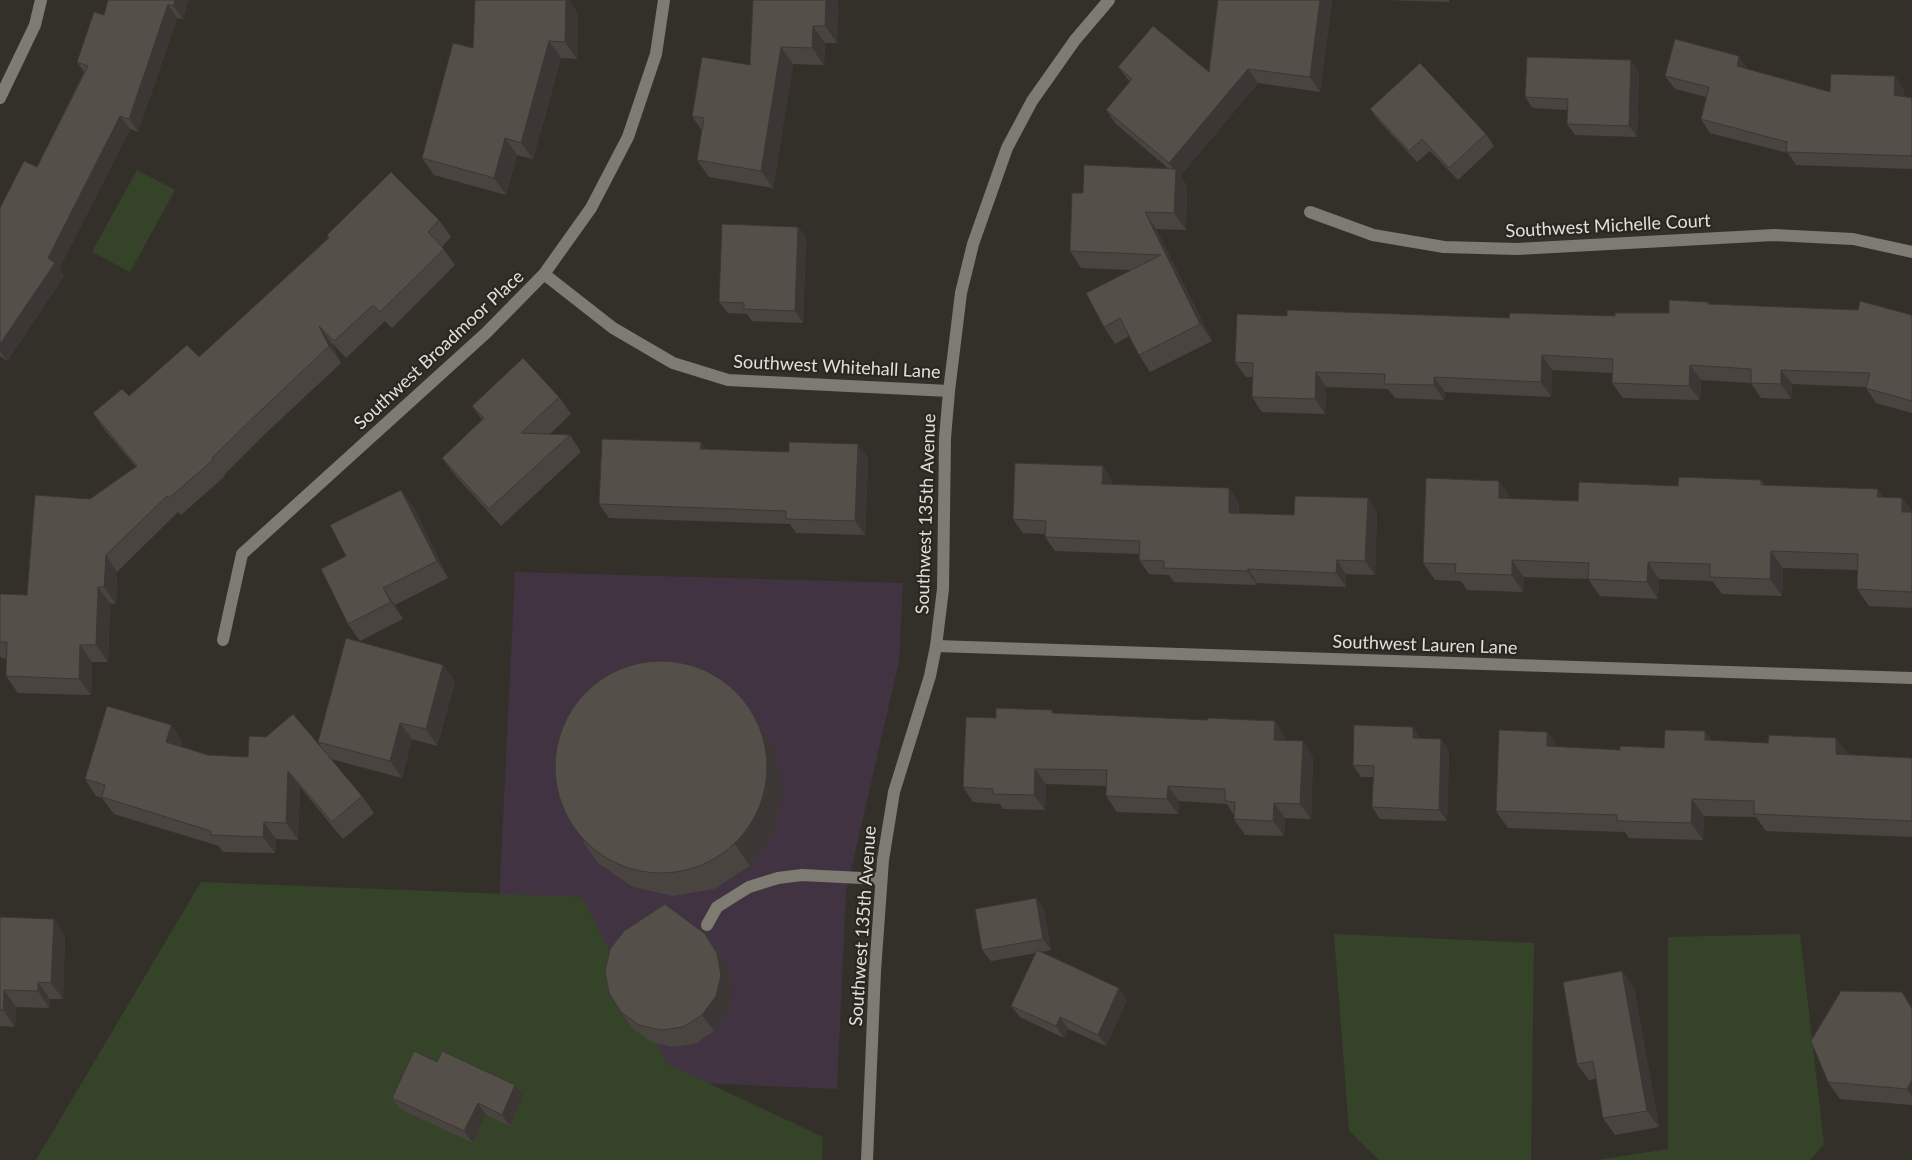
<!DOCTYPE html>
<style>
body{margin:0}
canvas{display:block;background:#33302a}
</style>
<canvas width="1912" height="1160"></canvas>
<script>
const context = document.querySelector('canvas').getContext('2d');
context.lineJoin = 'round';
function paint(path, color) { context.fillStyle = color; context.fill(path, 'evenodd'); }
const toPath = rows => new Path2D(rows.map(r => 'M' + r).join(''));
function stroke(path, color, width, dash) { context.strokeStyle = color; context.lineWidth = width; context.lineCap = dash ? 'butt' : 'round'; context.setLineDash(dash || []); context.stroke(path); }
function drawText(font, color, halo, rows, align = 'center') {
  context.font = font + ' Lato,sans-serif'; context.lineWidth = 4.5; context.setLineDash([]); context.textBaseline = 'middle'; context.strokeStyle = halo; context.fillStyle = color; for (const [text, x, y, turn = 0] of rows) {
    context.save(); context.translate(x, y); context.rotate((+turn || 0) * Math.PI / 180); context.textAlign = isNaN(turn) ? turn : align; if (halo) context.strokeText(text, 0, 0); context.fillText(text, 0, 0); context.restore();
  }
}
paint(toPath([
 [515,572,903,583,899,661,846,892,837,1089,496,1074,500,882]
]), '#413341');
paint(toPath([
 [137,170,175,190,130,272,92,252],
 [201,882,582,897,667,1064,823,1137,822,1160,36,1160],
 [1334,934,1534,943,1531,1160,1379,1160,1349,1131],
 [1800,934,1824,1144,1810,1160,1597,1160,1668,1149,1668,937]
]), '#354329');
stroke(toPath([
 [707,925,717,907,749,887,778,878,802,875,881,879]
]), '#7e7b73', 12);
stroke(toPath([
 [1109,0,1075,40,1032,101,1007,148,973,244,961,293,949,391,945,438,943,589,936,646,1912,678],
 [0,98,35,25,41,0],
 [1310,212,1373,235,1444,247,1517,249,1774,235,1853,239,1912,252],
 [544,274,613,328,673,363,728,380,949,391],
 [223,640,242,554,486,333,544,274,591,208,628,137,656,54,664,0]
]), '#7e7b73', 12);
stroke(toPath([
 [867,1160,875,971,883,860,894,792,930,676,936,646]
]), '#7e7b73', 12);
paint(toPath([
 [188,0,183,19,177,18,138,132,130,129,59,269,64,276,7,361,0,356,0,208,37,167,84,72,77,62,104,15],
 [753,0,838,0,837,43,825,43,824,65,793,64,773,188,709,177,697,160,702,131,692,116,750,65],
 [1218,0,1332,0,1320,92,1258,83,1180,176,1187,186,1186,230,1156,229,1212,341,1150,372,1139,355,1129,336,1115,344,1104,327,1131,270,1081,268,1070,251,1083,193,1169,169,1116,124,1106,110,1130,82,1118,67,1209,72],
 [1387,0,1449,0,1449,2],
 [578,13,577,59,561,58,533,159,517,155,506,195,434,175,422,158,473,48],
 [1749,70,1830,92,1895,76,1904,90,1904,96,1912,98,1912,169,1796,165,1788,153,1710,133,1701,119,1706,97,1675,89,1665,76],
 [1639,72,1637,137,1575,135,1567,124,1568,110,1533,108,1525,97],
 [1370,109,1486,134,1494,146,1458,180,1430,151,1417,162,1378,120],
 [439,220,451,237,442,247,455,265,392,328,385,321,346,358,331,342,341,363,266,433,224,475,225,476,181,515,178,512,117,572,116,604,110,603,108,662,92,662,91,695,18,693,6,676,7,659,2,658,0,656,0,594,27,595,136,467,104,429,93,413,129,396,199,357,328,238,327,235],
 [798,227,806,238,803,323,752,321,747,314,728,313,719,302],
 [1710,304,1912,315,1912,413,1876,403,1866,388,1866,387,1792,384,1791,399,1761,398,1751,383,1701,380,1700,400,1623,398,1612,383,1613,373,1552,370,1551,397,1445,392,1444,400,1395,398,1388,389,1326,387,1325,414,1262,412,1252,397,1253,377,1246,377,1235,362,1287,316,1509,318,1615,316,1669,313],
 [559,397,571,414,550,434,570,435,581,452,501,526,454,474,442,458,482,420,472,406],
 [701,442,706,449,868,458,865,535,796,533,790,524,609,518,599,504],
 [1112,480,1112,484,1239,502,1239,513,1294,515,1377,512,1375,575,1346,574,1346,587,1257,583,1257,585,1174,582,1169,575,1149,574,1139,560,1140,554,1055,551,1045,537,1045,534,1023,533,1013,519],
 [1761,480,1764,485,1883,497,1902,498,1912,511,1912,608,1869,606,1857,589,1858,570,1783,568,1782,596,1722,594,1712,581,1659,579,1658,599,1600,596,1588,579,1524,577,1523,592,1467,590,1461,581,1435,580,1423,563,1499,481,1511,499,1578,501,1678,486],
 [413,506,448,578,395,605,403,619,360,641,348,624,346,556],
 [443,665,455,682,437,746,412,739,402,778,331,759,362,796,374,813,343,839,300,787,298,840,276,839,275,853,223,852,219,846,114,814,102,798,96,796,85,779,171,725,182,742,181,747,208,755,248,757,323,750,318,742],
 [738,693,753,714,775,750,783,791,774,832,750,866,714,889,673,896,633,887,598,863,583,842],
 [1055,714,1285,736,1285,741,1313,757,1311,819,1285,818,1284,836,1245,835,1234,819,1234,815,1227,804,1179,801,1178,814,1117,812,1106,796,1107,786,1046,784,1045,810,1003,809,1000,804,973,802,963,787,996,718],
 [1705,731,1712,741,1848,755,1912,758,1912,837,1766,831,1756,817,1704,816,1703,840,1629,838,1625,832,1508,828,1496,811,1547,732,1558,747,1620,750,1664,748],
 [1421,739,1441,739,1449,751,1447,821,1380,819,1372,807,1373,777,1361,777,1353,765],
 [1036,898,1044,910,1051,950,1041,952,1127,1000,1106,1046,1068,1029,1064,1038,1020,1017,1011,1006,1036,953,991,961,982,950],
 [0,917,54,919,65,936,63,999,50,999,49,1008,16,1007,15,1027,0,1026],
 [717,950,729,969,733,992,728,1013,714,1031,695,1044,673,1047,651,1042,632,1028,621,1012],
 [1622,971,1634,988,1659,1127,1615,1135,1603,1118,1596,1079,1589,1080,1577,1064],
 [1902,992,1912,1007,1912,1105,1840,1099,1828,1082],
 [437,1062,523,1096,510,1126,486,1115,473,1143,400,1109,392,1098]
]), '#494440');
paint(toPath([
 [175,0,188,0,183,19,173,6],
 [558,0,569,0,578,13,577,59,565,42],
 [826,0,838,0,837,43,825,26],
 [1320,0,1332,0,1320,92,1310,77],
 [168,4,177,18,138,132,129,119],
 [813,26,825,43,824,65,812,48],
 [549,41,561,58,533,159,521,143],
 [781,47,793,64,773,188,761,171],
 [1739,56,1749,70,1737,66],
 [1631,60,1639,72,1637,137,1629,126],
 [1248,69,1258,83,1180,176,1187,186,1186,230,1174,213,1176,172,1169,163],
 [1895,76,1904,90,1904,108,1894,95],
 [120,116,130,129,59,269,64,276,7,361,0,351,0,344,48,258],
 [505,138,517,155,506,195,494,178],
 [1145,212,1156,229,1212,341,1200,324],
 [798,227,806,238,803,323,795,311],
 [319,326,331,342,341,363,329,346],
 [1542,355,1552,370,1551,397,1541,382],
 [1690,365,1701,380,1700,400,1689,386],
 [1781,370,1792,384,1791,399,1781,384],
 [1316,372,1326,387,1325,414,1315,399],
 [1434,377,1445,392,1444,400,1434,385],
 [701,442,710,456,700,449],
 [858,444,868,458,865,535,855,521],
 [1103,466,1112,480,1112,497,1102,484],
 [1499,481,1511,498,1510,515,1499,498],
 [1229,488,1239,502,1238,527,1229,513],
 [1878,489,1889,505,1877,497],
 [401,490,413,506,448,578,437,561],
 [1368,498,1377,512,1375,575,1365,561],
 [1902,498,1912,511,1912,526,1902,512],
 [1771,551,1783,568,1782,596,1770,579],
 [106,555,117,572,116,604,104,587],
 [1337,560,1346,574,1346,587,1336,573],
 [1512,560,1524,577,1523,592,1512,575],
 [1648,562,1659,579,1658,599,1647,582],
 [1248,569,1257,583,1257,585,1247,571],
 [98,587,110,603,108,662,96,645],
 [383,588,395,605,403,619,391,602],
 [80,645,92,662,91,695,79,679],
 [443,665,455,682,437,746,426,729],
 [738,693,753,714,775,750,783,791,774,832,750,866,735,844],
 [1275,721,1285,736,1285,756,1274,740],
 [400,723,412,739,402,778,390,761],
 [171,725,182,742,177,759,166,742],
 [1413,727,1421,738,1421,750,1413,738],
 [1705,731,1717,748,1705,740],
 [1547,732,1559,749,1547,746],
 [1836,738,1848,754,1836,754],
 [1441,739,1449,751,1447,821,1439,810],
 [1303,741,1313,757,1311,819,1300,804],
 [1035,769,1046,784,1045,810,1034,795],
 [288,771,300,787,298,840,286,823],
 [1168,786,1179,801,1178,814,1167,799],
 [1692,799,1704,816,1703,840,1691,823],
 [1274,803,1285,818,1284,836,1273,821],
 [264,822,276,839,275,853,263,837],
 [1036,898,1044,910,1051,950,1043,939],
 [54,919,65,936,63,999,51,983],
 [705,934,729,969,733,992,728,1013,714,1031,702,1015],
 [1622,971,1634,988,1659,1127,1647,1111],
 [38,982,50,999,49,1008,38,991],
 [1119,988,1127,1000,1106,1046,1098,1035],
 [4,990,16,1007,15,1027,3,1010],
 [1902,992,1912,1007,1912,1009],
 [1060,1017,1068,1029,1064,1038,1056,1026],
 [1912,1080,1912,1096,1907,1089],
 [515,1085,523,1096,510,1126,502,1115],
 [478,1103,486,1115,473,1143,464,1131]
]), '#3c3734');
const building = toPath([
 [108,0,175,0,173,6,168,4,129,119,120,116,48,258,55,263,0,344,0,208,24,161,37,167,88,66,77,62,94,12,104,15,108,0],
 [475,0,566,0,565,42,549,41,521,143,505,138,494,178,422,158,453,43,473,48,475,0],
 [753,0,826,0,825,26,813,26,812,48,781,47,761,171,697,160,704,118,692,116,702,57,750,65,753,0],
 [1218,0,1320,0,1310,77,1248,69,1169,163,1106,110,1132,79,1118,67,1153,26,1209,72,1218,0],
 [1675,39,1739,56,1737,66,1830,92,1831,74,1895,76,1894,95,1912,98,1912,156,1786,152,1787,142,1701,119,1709,87,1665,76,1675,39],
 [1527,57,1631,60,1629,126,1567,124,1568,99,1525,97,1527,57],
 [1420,63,1486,134,1449,168,1422,139,1409,151,1370,109,1420,63],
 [1084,165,1176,169,1174,213,1145,212,1200,324,1139,355,1120,318,1104,327,1086,293,1161,255,1070,251,1072,193,1083,193,1084,165],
 [391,172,439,220,428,232,444,249,380,312,373,305,334,341,319,326,329,346,255,416,212,458,213,460,169,498,167,496,106,555,104,587,98,587,96,645,80,645,79,679,6,676,7,642,0,642,0,594,27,595,35,495,90,499,137,466,93,413,122,389,129,396,187,345,199,357,329,238,327,235,391,172],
 [722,224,798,227,795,311,744,309,744,303,719,302,722,224],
 [1669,300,1708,302,1708,304,1858,310,1860,301,1912,315,1912,401,1866,388,1870,373,1781,370,1781,384,1751,383,1751,369,1690,365,1689,386,1612,383,1613,359,1542,355,1541,382,1434,377,1434,385,1384,384,1385,374,1316,372,1315,399,1252,397,1253,363,1235,362,1237,314,1287,316,1287,310,1509,318,1510,313,1615,316,1615,313,1669,313,1669,300],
 [523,358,559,397,521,433,570,435,489,509,442,458,484,418,472,406,523,358],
 [602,439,701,442,700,449,789,452,789,442,858,444,855,521,786,519,786,511,599,504,602,439],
 [1015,463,1103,466,1102,484,1229,488,1229,513,1294,515,1295,496,1368,498,1365,561,1337,560,1336,573,1248,569,1247,571,1164,568,1164,561,1139,560,1140,541,1045,537,1046,521,1013,519,1015,463],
 [1679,477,1761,480,1761,485,1878,489,1877,497,1902,498,1902,512,1912,512,1912,592,1857,589,1858,554,1771,551,1770,579,1710,577,1710,564,1648,562,1647,582,1588,579,1589,563,1512,560,1512,575,1455,573,1456,564,1423,563,1426,478,1499,481,1499,498,1578,501,1579,482,1678,486,1679,477],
 [401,490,437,561,383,588,391,602,348,624,321,569,346,556,330,525,401,490],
 [346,638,443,665,426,729,400,723,390,761,318,742,346,638],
 '555 767a106 106 0 1 1 212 0a106 106 0 1 1-212 0Z',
 [107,706,171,725,166,742,208,755,248,757,249,736,266,737,293,714,362,796,332,822,288,771,286,823,264,822,263,837,211,835,211,831,102,797,105,785,85,779,107,706],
 [996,708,1052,710,1052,713,1208,720,1208,718,1275,721,1274,740,1303,741,1300,804,1274,803,1273,821,1234,819,1235,802,1225,801,1225,789,1168,786,1167,799,1106,796,1107,770,1035,769,1034,795,993,794,993,789,963,787,966,717,996,718,996,708],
 [1354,725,1413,727,1413,738,1441,739,1439,810,1372,807,1374,766,1353,765,1354,725],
 [1499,730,1547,732,1547,746,1620,750,1620,746,1664,748,1665,730,1705,731,1705,740,1768,743,1769,735,1836,738,1836,754,1912,758,1912,821,1754,814,1754,801,1692,799,1691,823,1617,821,1617,815,1496,811,1499,730],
 [1036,898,1043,939,982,950,975,909,1036,898],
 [665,904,705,934,717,953,721,975,716,996,702,1015,683,1027,661,1030,639,1025,621,1012,609,993,605,971,610,949,624,931,665,904],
 [0,917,54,919,51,983,38,982,38,991,4,990,3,1010,0,1010,0,917],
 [1037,950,1119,988,1098,1035,1060,1017,1056,1026,1011,1006,1037,950],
 [1622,971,1647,1111,1603,1118,1593,1061,1577,1064,1563,982,1622,971],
 [1841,991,1902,992,1912,1009,1912,1080,1907,1089,1828,1082,1811,1041,1841,991],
 [414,1051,437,1062,442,1051,515,1085,502,1115,478,1103,464,1131,392,1098,414,1051]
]);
paint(building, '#554f4a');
stroke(building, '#3c3734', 1);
drawText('18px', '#e0dfda', '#292720', [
 ["Southwest Michelle Court",1608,226,-3],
 ["Southwest Broadmoor Place",439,350,-43],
 ["Southwest Whitehall Lane",837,367,3],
 ["Southwest 135th Avenue",926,514,-88],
 ["Southwest Lauren Lane",1425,645,2],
 ["Southwest 135th Avenue",863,926,-86]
]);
</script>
